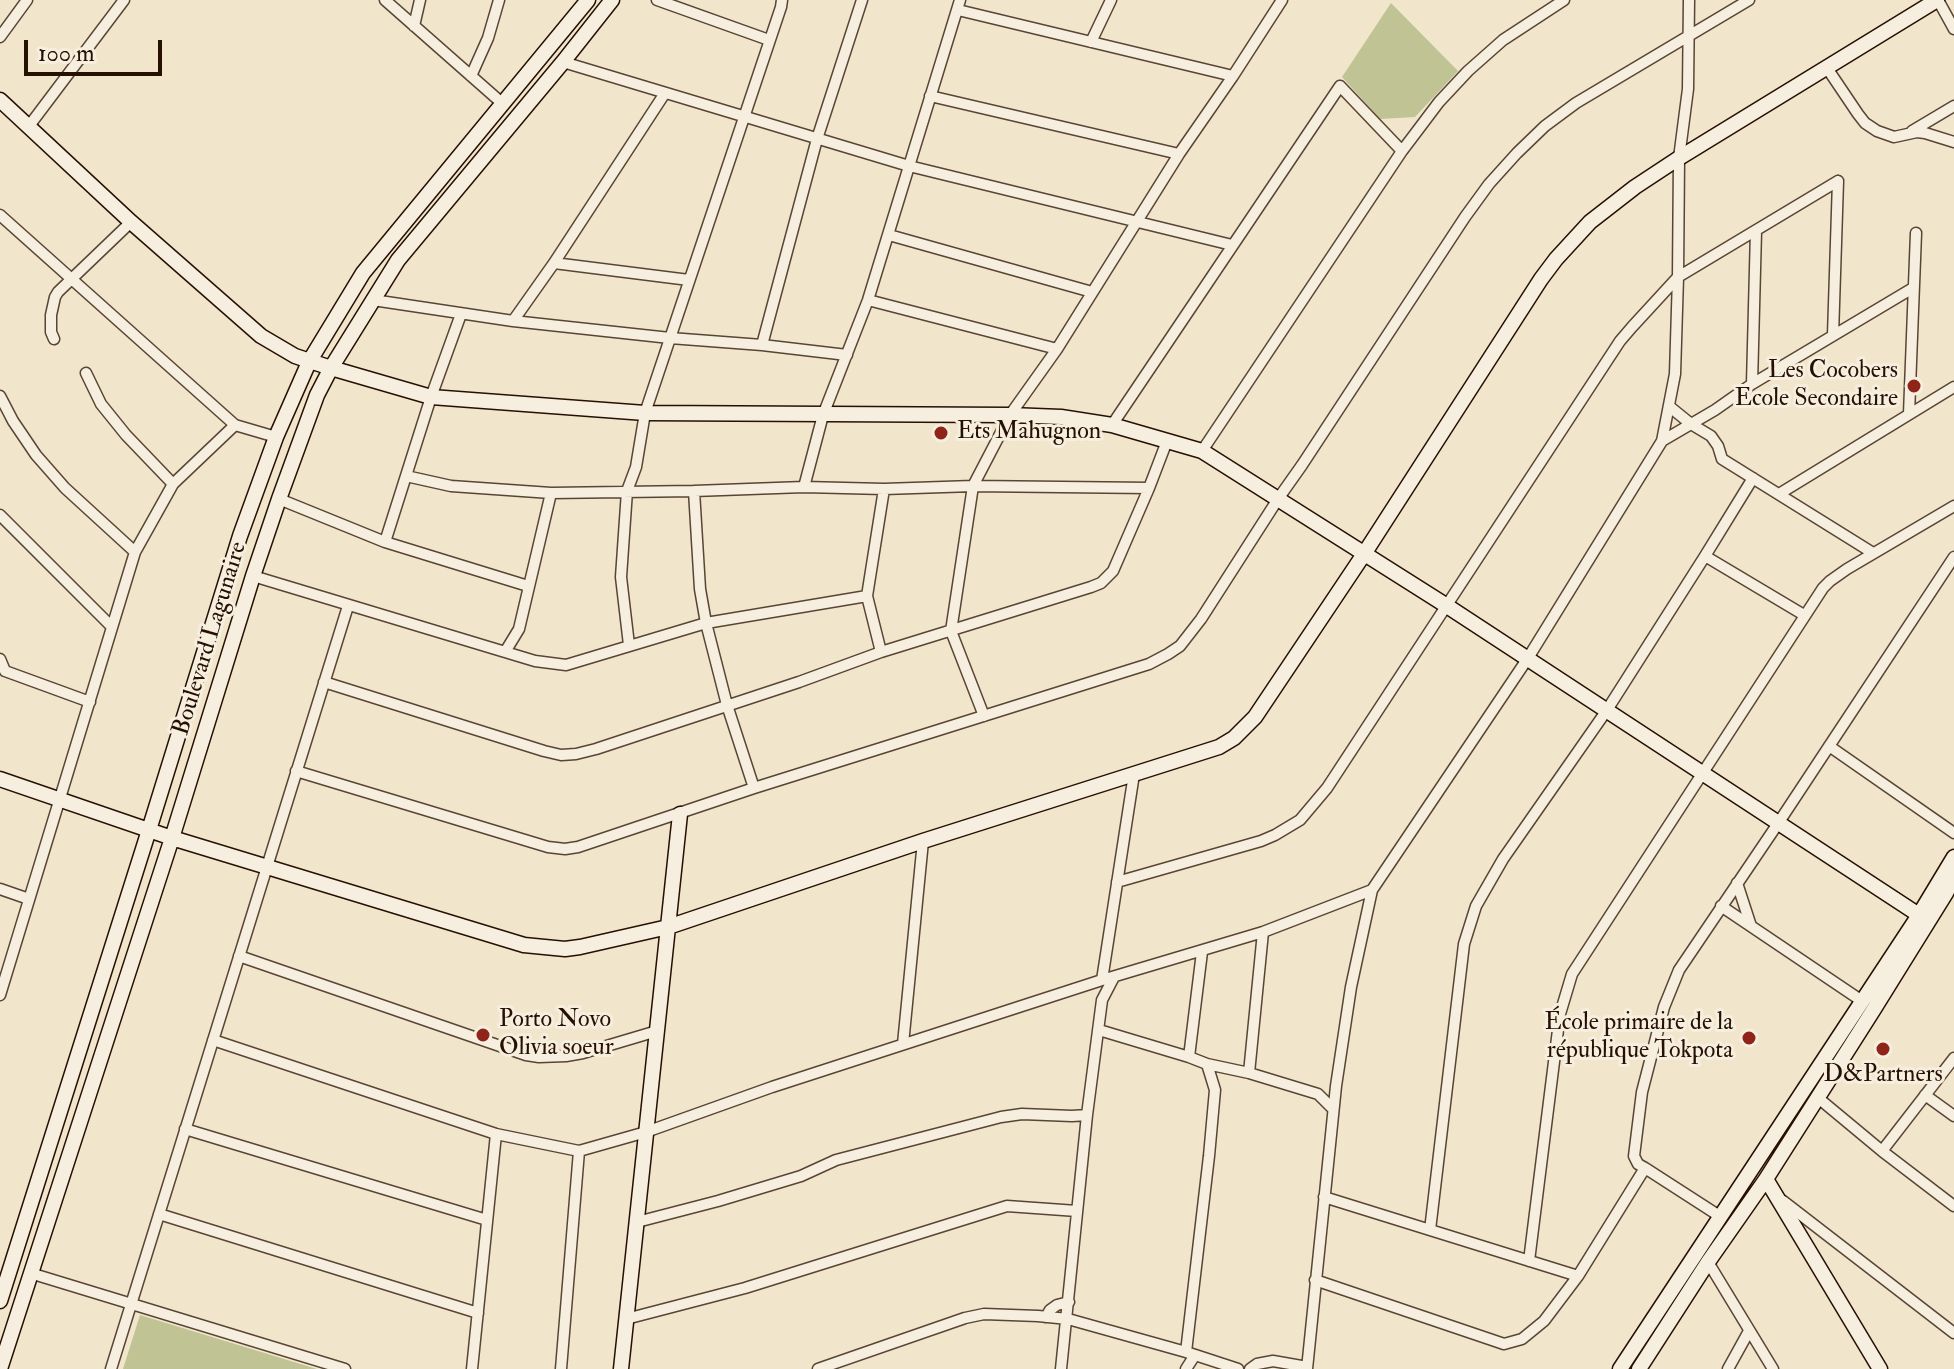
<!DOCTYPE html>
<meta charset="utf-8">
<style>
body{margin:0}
#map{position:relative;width:1954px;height:1369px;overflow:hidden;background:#f1e5cc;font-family:"IM FELL Double Pica",serif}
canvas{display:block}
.scale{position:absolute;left:24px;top:40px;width:138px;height:36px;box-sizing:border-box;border:4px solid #261002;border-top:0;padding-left:10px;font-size:24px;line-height:28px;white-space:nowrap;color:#261002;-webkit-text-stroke:6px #f6eede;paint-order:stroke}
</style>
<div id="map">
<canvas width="1954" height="1369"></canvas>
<div class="scale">100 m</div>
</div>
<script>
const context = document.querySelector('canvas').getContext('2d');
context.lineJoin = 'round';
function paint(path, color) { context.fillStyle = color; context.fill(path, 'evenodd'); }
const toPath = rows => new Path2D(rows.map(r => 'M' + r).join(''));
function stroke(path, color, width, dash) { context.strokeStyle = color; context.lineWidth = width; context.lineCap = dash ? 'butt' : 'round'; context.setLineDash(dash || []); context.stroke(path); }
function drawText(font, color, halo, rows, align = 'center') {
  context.font = font + ' "IM FELL Double Pica",serif'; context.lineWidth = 6; context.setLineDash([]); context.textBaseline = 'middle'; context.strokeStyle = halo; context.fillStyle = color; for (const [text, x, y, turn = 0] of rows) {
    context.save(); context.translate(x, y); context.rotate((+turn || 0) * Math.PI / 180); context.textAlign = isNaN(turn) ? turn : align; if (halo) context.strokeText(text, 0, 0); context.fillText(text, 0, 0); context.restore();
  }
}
paint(toPath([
 [1391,3,1458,71,1415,117,1380,119,1342,77],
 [140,1315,317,1369,123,1369]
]), '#c0c394');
const street = toPath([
 [385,0,503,104],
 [657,0,769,40],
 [1938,0,1954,29],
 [958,10,1233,76],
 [414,26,420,0],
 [0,37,27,0],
 [1091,42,1111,0],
 [563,62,909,166,1232,245],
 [1827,68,1858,114,1865,123,1877,131,1894,137,1917,132,1925,133,1954,142],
 [471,76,488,38,499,0],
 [930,96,1179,154],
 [29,126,124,0],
 [1912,131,1954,106],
 [0,215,235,425,276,437],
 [889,235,1092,292],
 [554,263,689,280],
 [373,300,513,321,670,338,762,345,847,355],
 [868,300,1057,349],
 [513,321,554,263,665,93],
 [1833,335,1838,181],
 [54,339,51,332,51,315,55,297,58,292,131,222],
 [762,345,817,139,862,0],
 [86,373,101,404,126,435,173,484],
 [1752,384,1756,231],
 [0,396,13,421,36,455,65,488,135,552],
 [1670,407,1691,424,1711,436,1718,446,1722,459,1873,553],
 [1909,414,1916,233],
 [1112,425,1340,86,1402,151],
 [1662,441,1715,410,1752,384,1913,288],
 [1202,451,1402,151,1439,102,1468,71,1503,40,1564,0],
 [406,476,451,486,551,493,694,491,804,487,884,489,973,486,1149,488],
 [804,487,823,415,868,300,960,0],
 [694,491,700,589,706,623,727,705,754,788],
 [1779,494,1954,387],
 [279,499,385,542,528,586],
 [0,515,112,627],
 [385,542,431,397,461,314],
 [1705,556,1804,615],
 [253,576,535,661,566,665,706,623,867,596],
 [629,645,621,577,627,491,636,467,645,413,781,7,782,0],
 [505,652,519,629,551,493],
 [881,652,867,596,884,489],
 [0,659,5,671,90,702],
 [324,682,544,751,561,755,576,754,596,749,799,682,881,652,1091,587,1101,583,1113,571,1149,488,1167,441],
 [984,716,951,631,973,486,1010,415,1057,349,1179,154,1233,76,1282,0],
 [1829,746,1954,833],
 [296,771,548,847,565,849,578,847,754,788,1149,664,1168,654,1180,646,1201,619,1278,499,1302,465,1465,217,1489,184,1517,153,1545,126,1576,103,1749,0],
 [1117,882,1261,841,1275,835,1300,820,1327,788,1620,341,1632,327,1678,277,1838,181],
 [1737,883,1751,926],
 [0,889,29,899],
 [1721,906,1862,1001],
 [239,956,526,1055,539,1057,566,1056,583,1053,657,1031],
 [1102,980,1134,774],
 [0,995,135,552,173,484,235,425],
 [1099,1030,1189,1057,1207,1064,1249,1073,1318,1094,1333,1109],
 [213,1040,496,1134,579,1151,646,1132,772,1087,1102,980,1263,932,1372,890,1528,658,1662,441,1675,374,1678,277,1679,158,1688,89,1689,0],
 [903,1044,923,841],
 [1189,1057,1202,952],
 [1249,1073,1263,932],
 [1925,1095,1954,1116],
 [1817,1097,1882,1151,1954,1206],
 [185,1129,487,1220],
 [1882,1151,1954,1058],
 [1645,1168,1721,1217],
 [1324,1197,1578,1276],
 [1783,1201,1954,1333],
 [159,1214,478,1313],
 [637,1222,718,1201,801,1176,836,1160,1001,1117,1022,1114,1072,1116,1087,1115],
 [1430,1230,1464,944,1476,906,1503,859,1607,710,1705,556,1753,478],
 [1529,1261,1560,1014,1572,974,1823,588,1830,581,1847,569,1954,506],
 [1708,1262,1773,1369],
 [30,1273,345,1369],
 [1315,1280,1504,1344,1522,1339,1544,1321,1578,1276,1645,1168,1638,1164,1634,1156,1642,1092,1664,1007,1679,970,1779,822,1954,557],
 [1046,1317,1050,1310,1057,1305,1069,1302],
 [626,1319,745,1288,1007,1206,1077,1211],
 [1186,1352,1209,1156,1215,1090,1207,1064],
 [111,1369,348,606],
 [472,1369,496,1134],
 [561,1369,579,1151],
 [818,1369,965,1318,984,1314,1038,1316,1068,1319,1186,1352,1238,1369],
 [1061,1369,1087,1115,1102,1000,1114,977],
 [1186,1369,1195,1355],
 [1250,1369,1257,1364,1273,1361,1307,1367],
 [1307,1369,1336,1086,1351,987,1372,890],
 [1728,1369,1749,1331]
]);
const secondary = toPath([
 [0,100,131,222,261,336,295,356,331,368,431,397,645,413,1010,415,1061,417,1112,425,1202,451,1447,606,1919,915],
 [0,779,172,838,524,945,565,949,580,947,668,927,923,841,1219,747,1234,738,1255,717,1364,554,1541,279,1556,259,1590,222,1635,187,1679,158,1937,0],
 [1766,1179,1880,1369],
 [0,1301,149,830,240,536,276,437,309,362,363,273,588,0],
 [0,1369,172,838,253,576,279,499,317,395,331,368,398,260,563,62,612,0],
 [621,1369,680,814],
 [1620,1369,1919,915,1954,857],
 [1639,1369,1708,1262,1766,1179,1874,1009,1946,893,1954,877]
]);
stroke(street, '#594534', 13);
stroke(secondary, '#261002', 17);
stroke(street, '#f6eede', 10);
stroke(secondary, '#f6eede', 14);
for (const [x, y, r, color] of [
 [1914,386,8,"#8f2418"],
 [941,433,8,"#8f2418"],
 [483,1035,8,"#8f2418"],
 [1749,1038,8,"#8f2418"],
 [1883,1049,8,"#8f2418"]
]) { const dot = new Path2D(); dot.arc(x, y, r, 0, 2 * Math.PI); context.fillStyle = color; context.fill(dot); stroke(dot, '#f6eede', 3); }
drawText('24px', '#261002', '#f6eede', [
 ["Les Cocobers",1898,372],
 ["Ecole Secondaire",1898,400],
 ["Ets Mahugnon",957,433,"left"],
 ["Porto Novo",499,1021,"left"],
 ["Olivia soeur",499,1049,"left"],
 ["École primaire de la",1733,1024],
 ["république Tokpota",1733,1052],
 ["D&Partners",1883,1076,"center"]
], 'right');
drawText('24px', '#261002', '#f6eede', [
 ["Boulevard Lagunaire",211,639,-73]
]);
</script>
